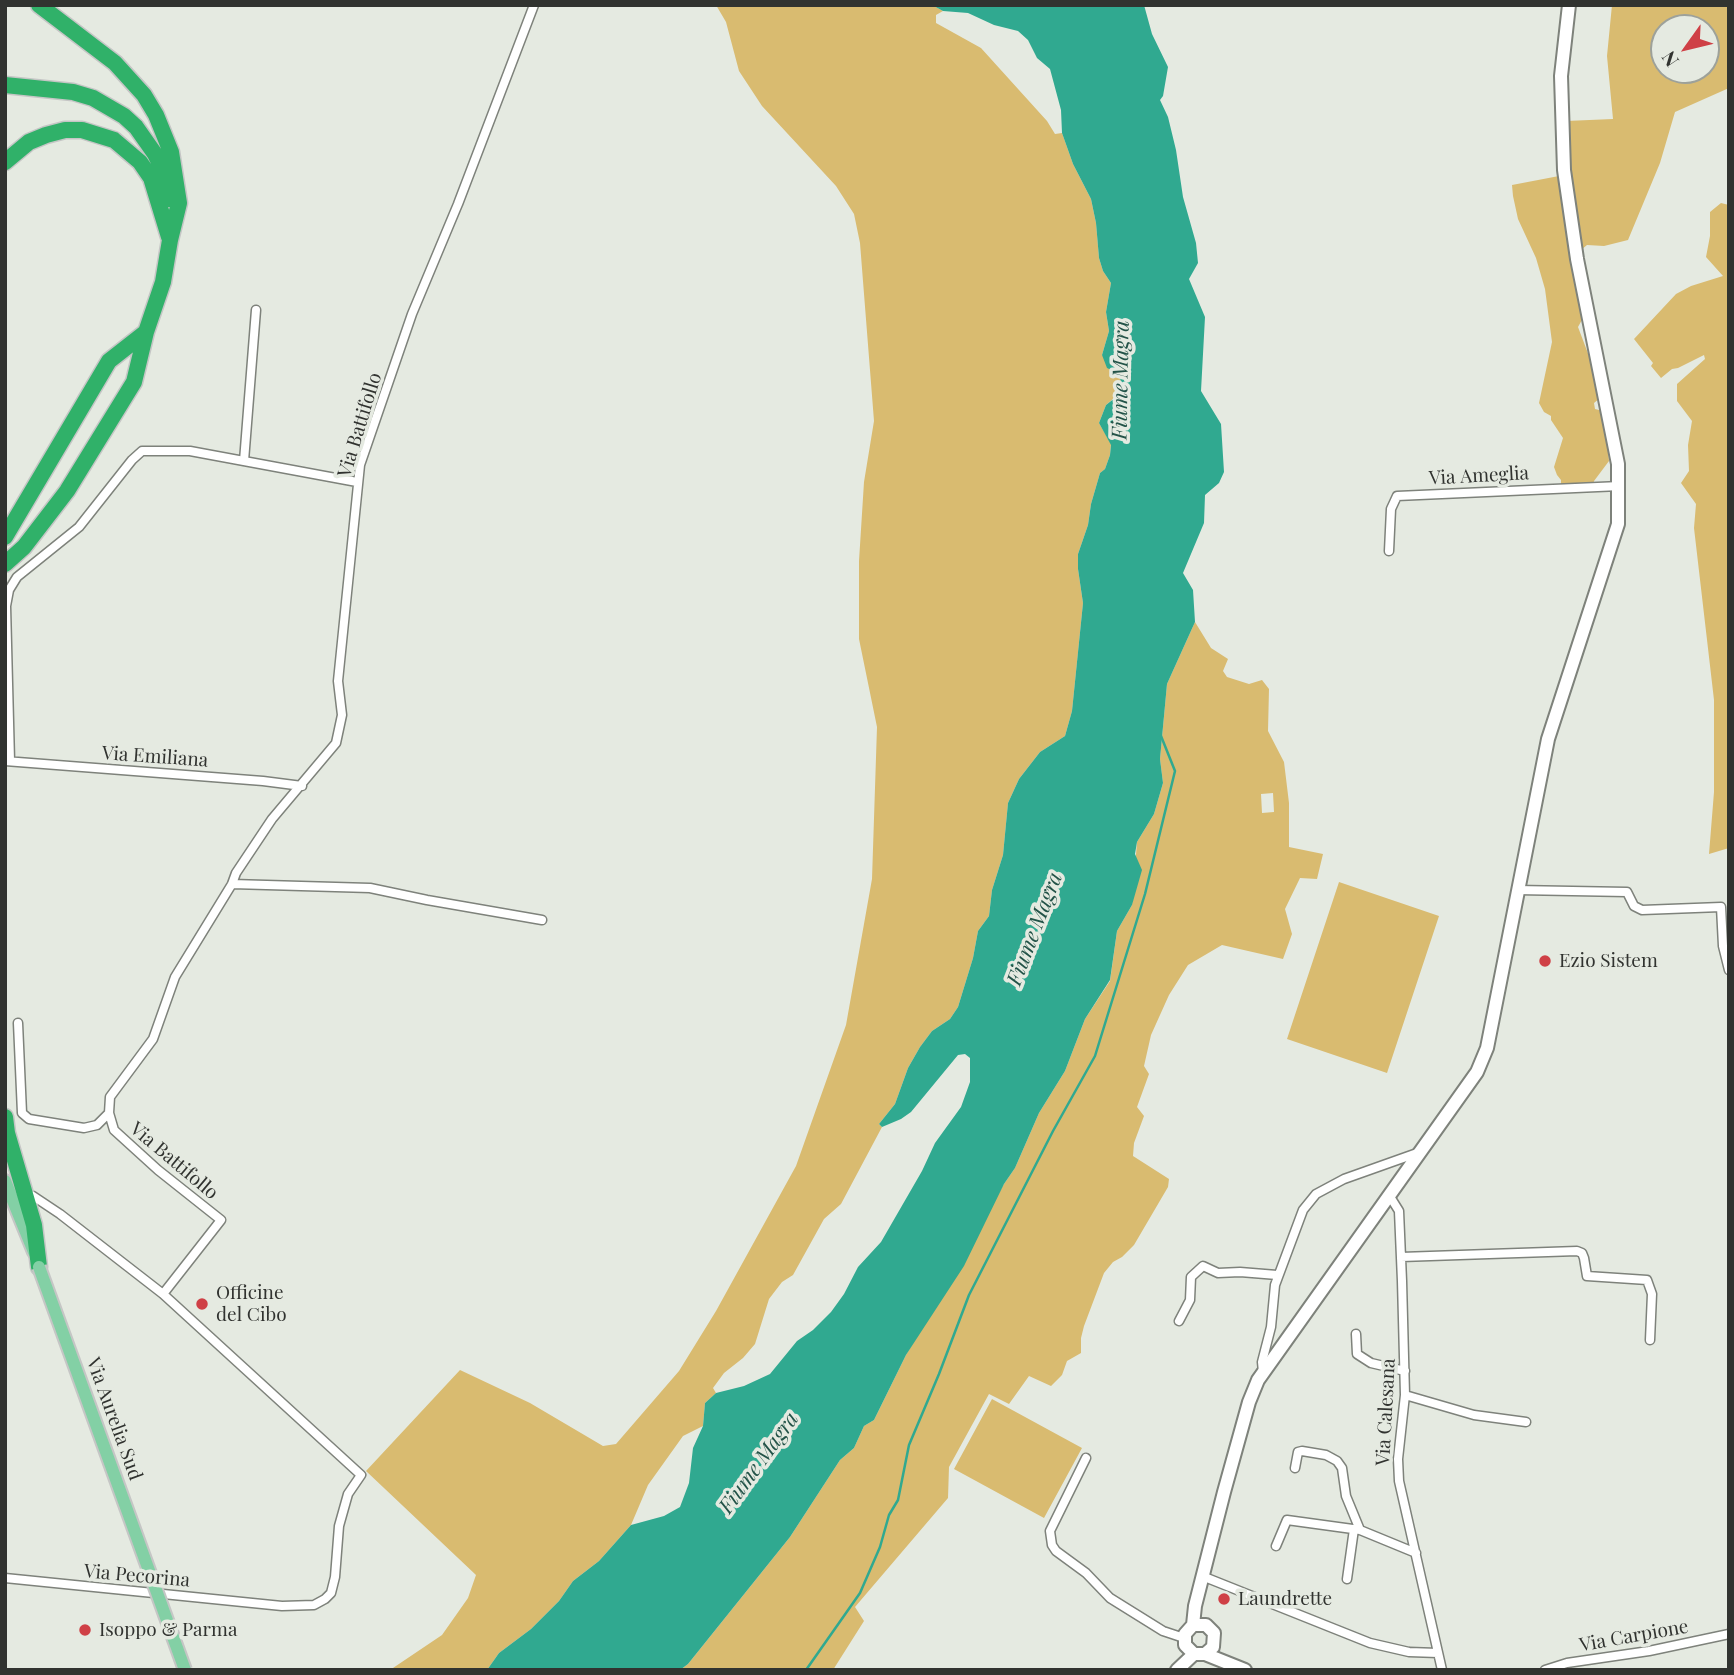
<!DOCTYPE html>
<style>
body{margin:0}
#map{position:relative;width:1734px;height:1675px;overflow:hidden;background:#e5eae1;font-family:"Playfair Display",serif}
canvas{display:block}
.frame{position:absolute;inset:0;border:7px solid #313330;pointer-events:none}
.north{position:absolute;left:1650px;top:14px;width:70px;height:70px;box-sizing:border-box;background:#e5eae1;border:2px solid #9da19a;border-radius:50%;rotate:236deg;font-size:19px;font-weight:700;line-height:28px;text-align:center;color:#313330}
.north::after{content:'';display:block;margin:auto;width:24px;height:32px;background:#cf4046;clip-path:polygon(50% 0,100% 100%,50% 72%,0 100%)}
</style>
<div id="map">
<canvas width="1734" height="1675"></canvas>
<div class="frame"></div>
<div class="north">N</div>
</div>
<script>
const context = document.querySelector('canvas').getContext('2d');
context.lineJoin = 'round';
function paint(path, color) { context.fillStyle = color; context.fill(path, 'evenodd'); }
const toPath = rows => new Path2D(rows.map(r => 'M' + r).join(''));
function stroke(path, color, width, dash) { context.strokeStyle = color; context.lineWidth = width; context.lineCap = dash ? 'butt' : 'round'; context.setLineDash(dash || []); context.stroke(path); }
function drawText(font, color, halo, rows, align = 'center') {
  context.font = font + ' "Playfair Display",serif'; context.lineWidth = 7; context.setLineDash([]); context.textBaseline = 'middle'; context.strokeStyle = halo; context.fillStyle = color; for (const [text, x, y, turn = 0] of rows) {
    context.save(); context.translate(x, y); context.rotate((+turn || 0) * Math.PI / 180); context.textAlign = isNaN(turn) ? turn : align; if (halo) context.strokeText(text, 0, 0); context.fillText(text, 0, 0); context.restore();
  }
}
paint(toPath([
 [716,5,932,5,943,11,936,15,936,23,981,48,1047,121,1055,134,1062,133,1073,164,1091,199,1096,223,1099,258,1103,271,1111,283,1106,312,1109,331,1102,355,1118,373,1123,387,1121,392,1106,405,1099,423,1111,444,1110,455,1105,469,1100,473,1091,504,1088,525,1078,554,1078,569,1083,603,1072,711,1065,736,1040,752,1019,779,1008,803,1003,855,992,890,989,916,978,931,973,958,958,1007,950,1019,932,1031,920,1047,908,1068,895,1104,879,1124,882,1127,841,1204,824,1219,793,1275,782,1282,769,1299,755,1344,743,1358,724,1373,713,1388,716,1393,705,1403,703,1426,683,1436,648,1485,631,1525,599,1561,573,1581,559,1601,531,1629,499,1653,487,1670,390,1670,442,1635,468,1598,476,1575,366,1471,460,1370,530,1403,603,1446,616,1444,679,1371,716,1311,796,1166,846,1025,872,879,877,727,859,639,859,561,864,482,874,421,860,243,854,214,836,186,762,106,739,71,726,22],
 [1612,5,1729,5,1729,88,1675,112,1660,163,1628,240,1604,246,1587,245,1581,250,1570,174,1566,121,1613,119,1607,56],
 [1664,28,1706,28,1706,70,1664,70],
 [1559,176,1583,318,1578,327,1592,364,1600,398,1594,403,1595,409,1603,411,1606,426,1609,461,1594,481,1592,490,1561,491,1561,480,1557,475,1554,467,1563,438,1551,420,1551,416,1544,412,1539,403,1552,342,1545,289,1536,258,1518,219,1513,196,1512,185],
 [1721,203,1729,205,1729,848,1709,854,1714,792,1714,700,1694,528,1696,504,1681,483,1689,471,1688,445,1692,421,1677,401,1677,384,1705,359,1704,355,1678,368,1672,369,1661,378,1651,366,1653,363,1634,339,1676,294,1691,286,1723,276,1706,257,1710,236,1710,212],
 [1195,622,1211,648,1228,659,1223,671,1227,677,1249,684,1262,680,1269,689,1268,731,1284,762,1289,803,1289,847,1323,854,1317,879,1300,878,1285,909,1292,934,1283,959,1222,945,1188,965,1169,995,1151,1035,1144,1066,1149,1074,1137,1107,1144,1116,1134,1143,1133,1156,1169,1179,1168,1187,1134,1245,1122,1257,1113,1262,1104,1273,1084,1326,1081,1338,1081,1353,1067,1361,1062,1375,1051,1386,1029,1376,1009,1404,989,1394,949,1467,948,1498,855,1607,864,1621,833,1670,680,1670,688,1664,790,1537,840,1460,854,1448,864,1426,874,1420,906,1355,1004,1184,1015,1168,1039,1113,1065,1071,1085,1019,1110,981,1117,931,1132,905,1137,842,1154,814,1163,783,1160,759,1167,684],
 [1273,793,1274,812,1262,813,1261,794],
 [1339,882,1439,916,1387,1073,1287,1039],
 [992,1399,1082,1448,1044,1518,954,1469]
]), '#d9bb70');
paint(toPath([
 [932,5,1144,5,1152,34,1168,67,1163,96,1160,100,1168,117,1176,150,1183,197,1196,243,1198,263,1189,279,1205,317,1201,391,1221,424,1224,472,1219,483,1205,495,1204,523,1183,573,1193,590,1195,622,1167,684,1160,759,1163,783,1154,814,1137,842,1135,854,1142,870,1132,905,1117,931,1110,980,1085,1019,1065,1071,1039,1113,1015,1168,1004,1184,964,1266,906,1355,874,1420,864,1426,854,1448,840,1460,790,1537,688,1664,680,1670,487,1670,499,1653,531,1629,559,1601,573,1581,599,1561,631,1525,664,1516,680,1507,689,1483,693,1448,703,1426,705,1403,716,1393,744,1386,770,1374,797,1341,813,1330,831,1312,844,1294,858,1267,881,1242,922,1171,935,1143,961,1107,970,1082,970,1058,965,1054,958,1055,911,1112,901,1119,882,1127,879,1124,895,1104,908,1068,920,1047,932,1031,950,1019,958,1007,973,958,978,931,989,916,992,890,1003,855,1008,803,1019,779,1040,752,1065,736,1072,711,1083,603,1078,569,1078,554,1088,525,1091,504,1100,473,1105,469,1110,455,1111,445,1099,423,1106,405,1121,393,1123,387,1118,373,1107,368,1102,355,1109,331,1106,312,1111,283,1103,271,1099,258,1096,223,1091,199,1073,164,1062,133,1061,110,1050,69,1037,58,1028,40,1018,31,994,25,968,13,943,11]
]), '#30a990');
stroke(toPath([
 [806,1670,860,1593,880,1547,889,1515,898,1500,909,1445,939,1374,969,1295,1053,1131,1095,1056,1145,894,1175,771,1161,736]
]), '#30a990', 2.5);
const street = toPath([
 [244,461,256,310],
 [1389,551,1391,509,1397,496,1620,486],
 [5,761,263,781,302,786],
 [10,761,6,606,9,590,17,577,79,527,132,460,142,451,190,451,357,482],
 [232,884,370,888,427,900,542,920],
 [1517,890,1627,892,1634,906,1642,910,1721,907,1723,946,1729,970],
 [18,1023,22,1113,29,1119,84,1128,97,1125,109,1113],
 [1389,1195,1399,1211,1402,1281,1405,1395,1398,1459,1399,1481,1442,1670],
 [1401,1257,1577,1251,1582,1253,1584,1258,1587,1276,1647,1280,1652,1294,1650,1340],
 [163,1294,221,1220,158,1170,114,1130,109,1113,110,1097,153,1039,175,977,232,884,236,873,272,819,336,743,342,715,338,681,360,465,412,314,458,204,534,5],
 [1179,1321,1190,1300,1191,1277,1203,1266,1218,1273,1240,1272,1277,1275],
 [1356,1334,1357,1354,1371,1363,1405,1371],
 [1263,1372,1262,1362,1271,1327,1275,1285,1303,1210,1316,1194,1344,1179,1420,1152],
 [1405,1395,1474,1415,1526,1422],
 [1086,1458,1050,1531,1052,1545,1056,1551,1086,1573,1110,1598,1163,1631,1184,1638],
 [1295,1468,1298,1452,1302,1451,1326,1455,1337,1461,1342,1468,1346,1496,1360,1530],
 [1276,1546,1287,1520,1360,1530,1416,1553],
 [1202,1576,1370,1643,1409,1652,1438,1653],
 [5,1578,282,1606,314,1605,325,1599,331,1593,335,1577,339,1526,348,1494,361,1475,163,1294,60,1214,33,1196],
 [1347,1579,1354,1529],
 [1545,1670,1567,1663,1649,1651,1729,1634]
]);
const secondary = toPath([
 [1193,1625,1195,1606,1224,1492,1249,1402,1258,1380,1477,1072,1487,1048,1548,739,1618,524,1618,464,1577,259,1564,170,1561,76,1569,5],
 [1205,1654,1245,1670],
 [1177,1670,1194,1654,1205,1654,1213,1647,1214,1633,1206,1625,1193,1625,1185,1634,1185,1645,1194,1654]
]);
const primary = toPath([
 [5,1181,34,1252]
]);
const highway = toPath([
 [5,85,73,92,93,98,124,116,136,127,155,154,163,170,170,199],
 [5,162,29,142,46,135,65,130,82,130,114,140,140,162,151,178,169,237],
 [5,537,109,361,146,332],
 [5,564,24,547,67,491,134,382,146,332,163,282,170,240,179,203,171,152,156,115,144,95,115,63,39,5],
 [5,1117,7,1133,34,1225,39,1267]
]);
stroke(street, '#7e827b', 11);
stroke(secondary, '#7e827b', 16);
stroke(primary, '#c5c6c5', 16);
stroke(highway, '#c5c6c5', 19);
stroke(street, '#fff', 8);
stroke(secondary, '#fff', 12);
stroke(primary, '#83d0a5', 12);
stroke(highway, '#30b169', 16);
const primaryBridge = toPath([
 [39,1267,185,1670]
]);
stroke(primaryBridge, '#c5c6c5', 16, []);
stroke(primaryBridge, '#83d0a5', 12);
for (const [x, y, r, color] of [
 [1545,961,7,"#cf4046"],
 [202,1304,7,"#cf4046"],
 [1224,1599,7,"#cf4046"],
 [85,1630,7,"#cf4046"]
]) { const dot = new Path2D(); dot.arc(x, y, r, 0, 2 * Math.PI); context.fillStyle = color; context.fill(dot); stroke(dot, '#e5eae1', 2.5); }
drawText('19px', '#313330', '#e5eae1', [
 ["Via Battifollo",360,425,-73],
 ["Via Ameglia",1479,476,-3],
 ["Via Emiliana",155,757,4],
 ["Via Battifollo",174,1161,40],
 ["Via Calesana",1386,1412,-87],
 ["Via Aurelia Sud",114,1419,70],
 ["Via Pecorina",137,1576,5],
 ["Via Carpione",1634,1636,-10]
]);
drawText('19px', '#313330', '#e5eae1', [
 ["Ezio Sistem",1559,961],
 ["Officine",216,1293],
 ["del Cibo",216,1315],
 ["Laundrette",1238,1599],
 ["Isoppo & Parma",99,1630]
], 'left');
drawText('italic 21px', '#235348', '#e5eae1', [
 ["Fiume Magra",1121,380,-89],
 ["Fiume Magra",1035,929,-69],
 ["Fiume Magra",759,1463,-54]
]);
</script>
